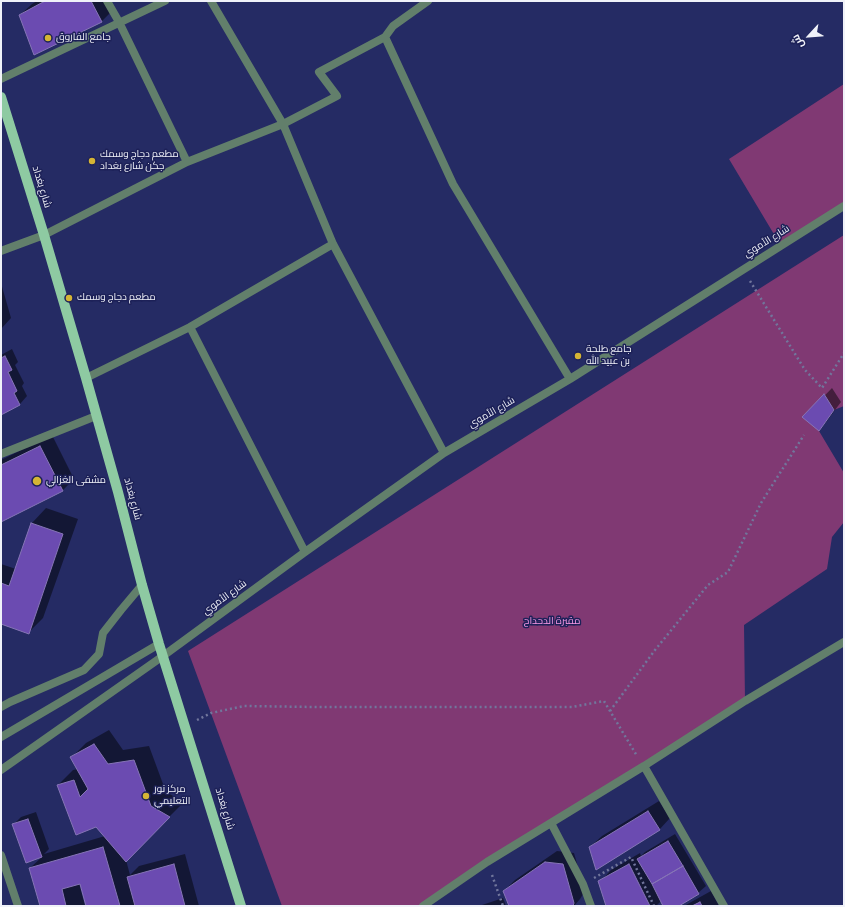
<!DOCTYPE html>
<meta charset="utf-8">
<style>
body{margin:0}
#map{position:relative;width:845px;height:907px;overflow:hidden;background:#252b64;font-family:"Source Sans 3",Cairo,sans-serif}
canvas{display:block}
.frame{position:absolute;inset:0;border:2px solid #f0f2f9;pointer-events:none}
.north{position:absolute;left:789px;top:16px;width:40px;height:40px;-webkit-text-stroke:3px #1d2158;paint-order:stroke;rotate:244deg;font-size:11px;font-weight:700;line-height:16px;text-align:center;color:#f0f2f9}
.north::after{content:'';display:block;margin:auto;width:14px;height:18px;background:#f0f2f9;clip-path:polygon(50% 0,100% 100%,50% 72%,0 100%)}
</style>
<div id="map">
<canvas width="845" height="907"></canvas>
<div class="frame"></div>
<div class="north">ش</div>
</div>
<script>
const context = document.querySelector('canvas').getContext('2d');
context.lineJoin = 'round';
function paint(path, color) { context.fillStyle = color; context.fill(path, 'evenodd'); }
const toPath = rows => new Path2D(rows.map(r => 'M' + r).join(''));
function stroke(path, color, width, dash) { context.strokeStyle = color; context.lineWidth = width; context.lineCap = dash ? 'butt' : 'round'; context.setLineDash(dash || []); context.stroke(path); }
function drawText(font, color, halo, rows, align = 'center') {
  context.font = font + ' "Source Sans 3",Cairo,sans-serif'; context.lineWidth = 3; context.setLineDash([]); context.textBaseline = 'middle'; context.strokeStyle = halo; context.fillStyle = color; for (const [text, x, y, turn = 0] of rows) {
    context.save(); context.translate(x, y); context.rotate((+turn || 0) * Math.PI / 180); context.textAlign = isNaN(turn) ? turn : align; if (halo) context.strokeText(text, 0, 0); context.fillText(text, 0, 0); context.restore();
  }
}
paint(toPath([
 [844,84,844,203,781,246,729,159],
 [844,235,844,406,834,410,824,394,819,431,844,473,844,522,832,537,827,569,744,625,745,701,423,906,282,906,188,651]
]), '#803973');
paint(toPath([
 [37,1,108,1,113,10,102,21,34,53,20,15,32,4],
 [1,283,11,318,1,329],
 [12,349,18,362,15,365,24,383,22,386,27,396,20,404,1,413,1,355],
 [832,388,841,402,826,422,819,429,804,417],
 [52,435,74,479,63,490,1,521,1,460],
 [46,508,78,519,43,618,29,632,1,623,1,564,16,569,32,523],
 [109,730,123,750,149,746,166,792,184,802,126,860,130,875,139,866,185,854,199,906,87,906,81,883,79,883,85,906,41,906,30,868,43,856,27,861,14,824,21,817,36,812,49,849,44,854,105,836,58,785,73,770,78,769,71,758,86,743],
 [659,801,670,818,659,830,590,847,602,836],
 [675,834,706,886,698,893,677,906,664,906,661,901,656,906,607,906,600,882,611,870,640,853,641,856,645,852],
 [557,851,574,853,585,891,580,899,574,906,510,906,504,891,515,880],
 [711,891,719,906,684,906],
 [503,898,506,906,479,906]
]), '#0007');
const building = toPath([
 [45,1,91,1,102,22,34,55,19,15,45,1],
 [5,356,12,370,8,372,17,391,14,393,20,405,1,415,1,358,5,356],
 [824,394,834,410,819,431,802,417,824,394],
 [40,446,63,491,1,522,1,465,40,446],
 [31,523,63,534,29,634,1,624,1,583,9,586,31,523],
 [94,744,108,764,134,760,151,806,170,817,126,862,96,827,76,835,57,785,74,780,80,797,88,789,70,757,94,744],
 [648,811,660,830,596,870,589,847,648,811],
 [28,819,42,857,26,863,12,824,28,819],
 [668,841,683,866,652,884,637,859,668,841],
 [103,847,120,906,86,906,80,884,62,889,66,906,40,906,29,868,103,847],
 [545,862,563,864,574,903,573,906,509,906,503,891,545,862],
 [174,864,185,906,135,906,127,877,174,864],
 [629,864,650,906,606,906,598,881,629,864],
 [683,866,699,894,679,906,663,906,652,884,683,866],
 [700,902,702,906,692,906,700,902]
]);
paint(building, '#6b4bb1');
stroke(building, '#8675b6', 1);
stroke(toPath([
 [750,281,805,370,822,388,844,353],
 [610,711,655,650,708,585,728,572,761,503,804,435],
 [197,720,211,713,244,706,314,707,572,707,604,701,637,756],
 [492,875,503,906],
 [594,878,631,857,654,906]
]), '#71769c', 2.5, [2, 3]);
stroke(toPath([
 [1,707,10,702,84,670,99,654,103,633,121,610,142,585],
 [1,737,159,644]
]), '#627f6b', 8);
stroke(toPath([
 [107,1,119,22,187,162],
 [211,1,283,124,333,244,444,453],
 [385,37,453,184,570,379],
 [1,79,165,1],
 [1,251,44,235,187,162,283,124,337,96,319,72,385,37,393,26,428,1],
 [190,327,305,552],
 [86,378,190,327,333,244],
 [1,454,96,416],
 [644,766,724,906],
 [1,770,163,656,305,552,444,453,570,379,844,206],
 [551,823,583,884,591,906],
 [1,855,18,906],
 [423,906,487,862,644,766,745,701,844,642]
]), '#627f6b', 8);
stroke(toPath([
 [1,97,44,235,86,378,118,492,142,585,159,644,241,906]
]), '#8ecaa2', 10);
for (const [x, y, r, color] of [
 [48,38,4,"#d5b535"],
 [92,161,4,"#d5b535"],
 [69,298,4,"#d5b535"],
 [578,356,4,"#d5b535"],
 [37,481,5,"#d5b535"],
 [146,796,4,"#d5b535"]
]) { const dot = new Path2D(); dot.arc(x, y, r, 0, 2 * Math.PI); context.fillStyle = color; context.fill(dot); stroke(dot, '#1d2158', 1.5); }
drawText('10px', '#f0f2f9', '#1d2158', [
 ["جامع الفاروق",56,38],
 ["مطعم دجاج وسمك",100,155],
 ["جكن شارع بغداد",100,167],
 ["مطعم دجاج وسمك",77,298],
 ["جامع طلحة",586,350],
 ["بن عبيد الله",586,362],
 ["مشفى الغزالي",46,481],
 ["مركز نور",154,790],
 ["التعليمي",154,802]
], 'left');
drawText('10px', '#f0f2f9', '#1d2158', [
 ["شارع بغداد",41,187,73],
 ["شارع الأموي",767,242,-32],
 ["شارع الأموي",492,413,-30],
 ["شارع بغداد",132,499,75],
 ["شارع الأموي",225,598,-36],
 ["شارع بغداد",224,809,73]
]);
drawText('10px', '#fa99e6', '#1d2158', [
 ["مقبرة الدحداح",552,622]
]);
</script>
